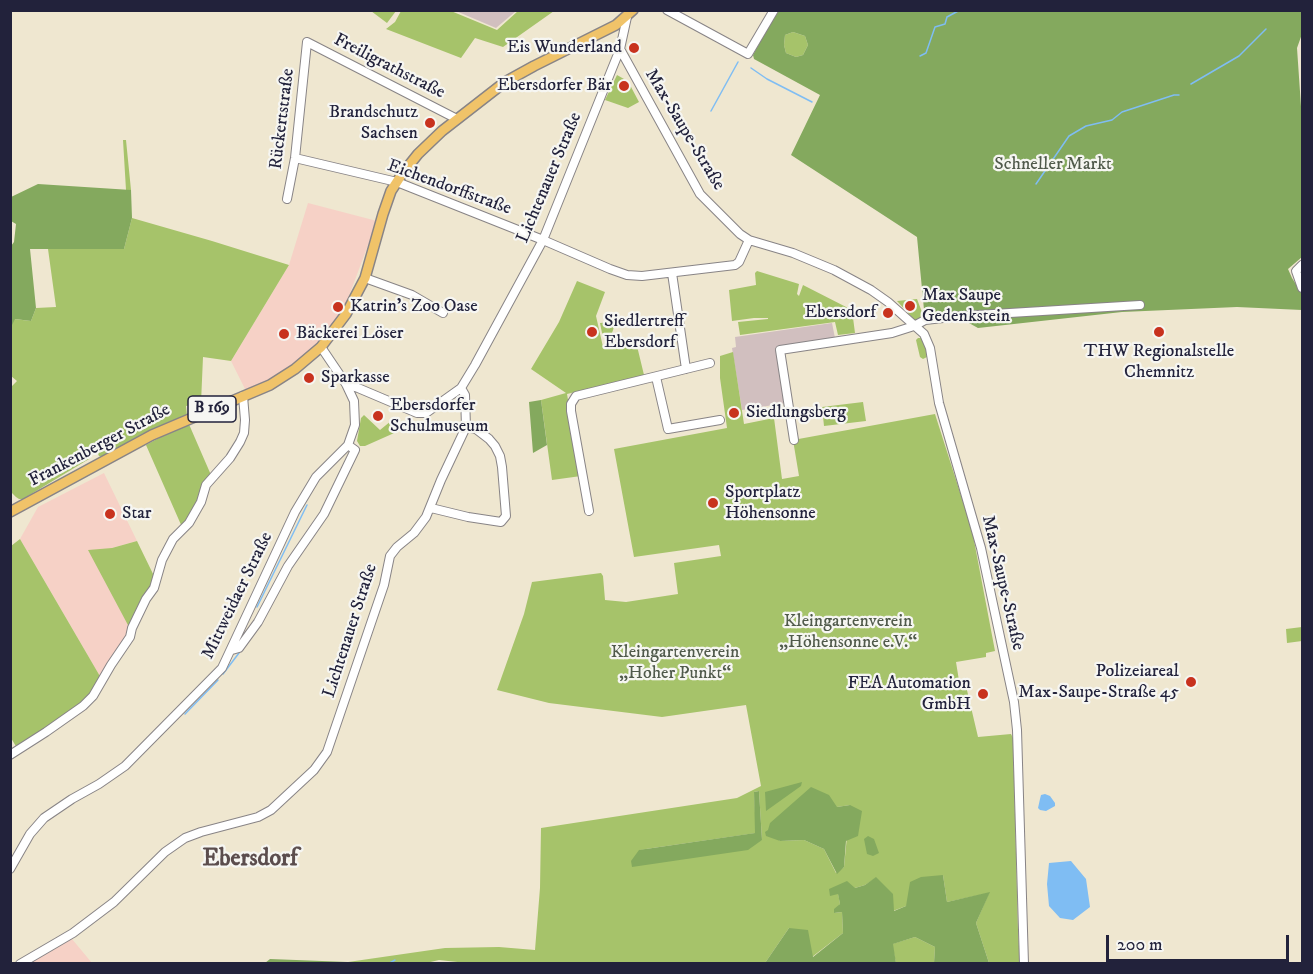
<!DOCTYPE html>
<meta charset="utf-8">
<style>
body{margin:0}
#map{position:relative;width:1313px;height:974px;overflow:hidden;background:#efe7d0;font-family:"IM FELL DW Pica",serif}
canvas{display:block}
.frame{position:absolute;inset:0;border:12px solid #22223b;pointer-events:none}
.scale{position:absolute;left:1106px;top:935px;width:183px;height:27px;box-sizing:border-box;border:3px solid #22223b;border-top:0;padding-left:8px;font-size:18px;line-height:21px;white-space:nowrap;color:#22223b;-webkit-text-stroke:4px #f6f6f2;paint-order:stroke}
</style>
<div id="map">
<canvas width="1313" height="974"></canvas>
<div class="frame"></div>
<div class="scale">200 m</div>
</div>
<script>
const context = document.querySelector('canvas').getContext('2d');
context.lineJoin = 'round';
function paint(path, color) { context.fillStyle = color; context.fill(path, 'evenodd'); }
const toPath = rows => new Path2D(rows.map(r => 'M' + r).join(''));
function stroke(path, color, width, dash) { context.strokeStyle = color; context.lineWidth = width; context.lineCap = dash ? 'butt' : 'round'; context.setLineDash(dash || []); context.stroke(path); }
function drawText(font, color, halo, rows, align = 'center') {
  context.font = font + ' "IM FELL DW Pica",serif'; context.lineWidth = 4.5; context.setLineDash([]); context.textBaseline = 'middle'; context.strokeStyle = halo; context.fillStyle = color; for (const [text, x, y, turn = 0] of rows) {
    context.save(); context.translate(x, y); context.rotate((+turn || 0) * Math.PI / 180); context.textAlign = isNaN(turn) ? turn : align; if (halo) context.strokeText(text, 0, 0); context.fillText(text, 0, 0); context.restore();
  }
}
paint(toPath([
 [308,203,377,221,334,336,249,397,231,361,289,265],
 [104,473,137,541,112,548,129,627,127,638,101,678,20,539,38,507],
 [72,939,92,963,26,964,52,947]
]), '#f6d1c6');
paint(toPath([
 [456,11,516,11,496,28],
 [832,323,835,338,776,347,786,403,742,410,732,348,736,347,735,337]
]), '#d1bfbf');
paint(toPath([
 [371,11,396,11,387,23],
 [401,11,451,11,497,30,518,11,554,11,503,47,475,38,461,58,386,29,395,22],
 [793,32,805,36,808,45,803,55,796,57,786,53,784,45,785,35],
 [617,75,624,79,630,85,639,102,628,108,605,100],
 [123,140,126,140,131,190,126,190],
 [132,218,212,241,289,265,231,361,203,357,201,403,186,406,187,416,142,434,102,457,99,456,96,449,89,459,23,499,19,499,16,497,10,491,11,387,17,381,11,376,10,327,14,319,31,321,36,308,56,307,48,249,124,249],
 [757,271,799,284,797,294,799,296,803,285,852,310,855,333,838,335,835,322,740,335,738,322,768,319,768,318,754,318,732,321,729,290,756,285,755,273],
 [577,281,605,292,596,316,603,347,637,346,644,375,567,394,581,476,552,480,541,400,566,393,531,369,559,322],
 [917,299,925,320,918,324,897,301],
 [611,322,615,324,611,336,606,336,602,333,600,323],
 [918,338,921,338,925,344,927,357,923,359,920,357,916,340],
 [733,352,744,424,774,418,782,479,799,476,793,440,935,414,972,530,995,651,986,653,986,657,956,662,960,687,966,686,978,737,1011,734,1013,738,1018,930,1020,963,989,963,976,923,989,893,947,902,943,875,906,906,893,911,876,878,865,885,838,893,840,904,834,913,842,912,843,933,812,957,789,928,765,963,476,964,439,960,422,964,348,964,348,962,445,948,499,947,535,950,540,888,541,828,737,798,761,786,746,705,662,717,549,703,497,690,524,614,532,582,601,573,603,576,605,600,626,602,678,594,674,563,721,556,719,545,634,557,614,449,727,428,720,378,720,356],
 [759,791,762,840,639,850,756,833,754,792],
 [850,805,844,867,836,873,824,849,804,840,780,841,768,831,837,807],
 [863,402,866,421,824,426,822,407],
 [364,415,380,430,391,421,401,430,365,446,360,446,357,441,361,418],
 [188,422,211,475,200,500,182,527,146,445],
 [20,539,101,678,94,692,83,703,17,748,11,738,11,546],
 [137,541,155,578,129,627,88,550,112,548],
 [1302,627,1302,641,1287,643,1286,629],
 [915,937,935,947,934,963,896,963,892,944]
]), '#a6c36a');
paint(toPath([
 [777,11,1302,11,1302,34,1297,48,1302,121,1302,257,1288,269,1292,278,1302,294,1302,310,1237,307,1122,312,978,328,958,317,925,320,917,237,791,155,820,95,754,59,753,55],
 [793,32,805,36,808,45,803,55,796,57,786,53,784,45,785,35],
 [38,184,131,190,132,218,124,249,30,249,36,308,31,321,15,319,11,327,11,246,14,242,16,224,11,221,11,197],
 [541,400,547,445,533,453,529,402],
 [802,782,801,786,766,811,765,792],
 [811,787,829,795,837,807,850,805,862,811,858,836,846,841,844,867,837,874,824,849,804,840,780,841,766,836,765,832,768,830,770,823],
 [759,791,762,840,748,850,632,867,631,861,639,850,755,833,754,792],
 [868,836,874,839,879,853,873,856,867,854,864,839],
 [943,875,947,902,990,892,976,923,989,963,934,963,935,947,915,937,893,944,896,963,765,963,789,928,808,930,813,957,843,933,842,912,834,913,834,909,840,904,838,894,830,896,829,889,847,881,855,888,865,885,876,877,893,894,894,911,906,906,910,882,921,877],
 [270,959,348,962,348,963,265,963]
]), '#84a95e');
paint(toPath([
 [1045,794,1050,796,1055,803,1055,806,1046,811,1040,810,1038,808,1040,799,1041,795],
 [1071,861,1086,879,1090,907,1073,920,1060,918,1049,906,1047,884,1049,863]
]), '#7fbdf3');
stroke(toPath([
 [920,56,926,53,935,27,945,24,947,17,960,10],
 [751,68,767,79,812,102],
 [1191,84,1239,56,1266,29],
 [711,111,738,62],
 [1036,184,1069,136,1086,126,1112,120,1122,112,1174,95,1179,95],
 [257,607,307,505],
 [223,674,239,653],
 [185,714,218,680],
 [388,964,395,960]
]), '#7fbdf3', 1.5);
const minor = toPath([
 [667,10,748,54,774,10],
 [620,49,700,194,740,234,749,240,793,253,834,270,871,290,888,302,924,334,930,348,939,403,981,548,1014,702,1017,730,1024,964],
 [295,158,397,182,543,240,610,269,627,275,642,276,735,265,739,262,749,240],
 [287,199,295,158,307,42,457,119],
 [1302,265,1296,271,1302,288],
 [672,273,686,369],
 [365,278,412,295,443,313],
 [656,377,668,429,720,420],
 [346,384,358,388,417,413,426,413,461,388,475,365,543,240,620,49,627,17],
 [794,440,780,350,892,333,914,326,925,320,961,316,1140,305],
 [431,508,468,517,501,522,506,516,502,467,500,456,495,446,489,439,476,429,466,427],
 [589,511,571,411,571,404,576,396,710,363],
 [232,650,239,648,258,622,288,566,324,514,355,450,348,445],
 [10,755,46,732,83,706,93,696,111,665,130,637,132,628,146,599,154,588,162,560,173,539,189,523,201,502,206,485,230,458,240,442,244,433,245,420,243,396],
 [10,869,30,834,44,818,72,799,99,784,125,766,222,668,295,512,316,477,348,445,355,425,354,401,346,384,321,347],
 [20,964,73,933,114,902,165,852,185,838,201,832,258,817,271,810,314,770,327,752,384,585,390,556,397,547,414,533,426,517,441,480,466,427,465,395,461,388]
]);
const major = toPath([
 [10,512,152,435,270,385,295,369,321,347,346,314,365,278,383,214,391,191,402,174,418,154,442,131,505,82,534,66,616,25,633,10]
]);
stroke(minor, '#888486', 10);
stroke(major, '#888486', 12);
stroke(minor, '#fff', 8);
stroke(major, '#f0c369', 9);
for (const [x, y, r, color] of [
 [634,48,6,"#c8321e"],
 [624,86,6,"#c8321e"],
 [430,123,6,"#c8321e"],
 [910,306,6,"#c8321e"],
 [338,307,6,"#c8321e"],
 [888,313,6,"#c8321e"],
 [592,332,6,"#c8321e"],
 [1159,332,6,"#c8321e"],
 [284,334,6,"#c8321e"],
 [309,378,6,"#c8321e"],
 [734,413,6,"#c8321e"],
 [378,416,6,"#c8321e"],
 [713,503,6,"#c8321e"],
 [110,514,6,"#c8321e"],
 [1191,682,6,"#c8321e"],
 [983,694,6,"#c8321e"]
]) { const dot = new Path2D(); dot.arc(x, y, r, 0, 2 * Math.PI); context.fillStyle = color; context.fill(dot); stroke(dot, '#f6f6f2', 2); }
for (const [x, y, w] of [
 [212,409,48]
]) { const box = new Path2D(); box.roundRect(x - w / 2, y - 13, w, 26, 4.5); context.fillStyle = '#f6f6f2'; context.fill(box); stroke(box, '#22223b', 1.5); }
drawText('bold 16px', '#22223b', null, [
 ["B 169",212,409]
]);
drawText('18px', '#22223b', '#f6f6f2', [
 ["Eis Wunderland",622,48,"right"],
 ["Ebersdorfer Bär",612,86,"right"],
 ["Brandschutz",418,113,"right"],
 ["Sachsen",418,134,"right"],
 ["Max Saupe",922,296],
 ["Gedenkstein",922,317],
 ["Katrin's Zoo Oase",350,307],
 ["Ebersdorf",876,313,"right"],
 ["Siedlertreff",604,322],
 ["Ebersdorf",604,343],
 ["Bäckerei Löser",296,334],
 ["THW Regionalstelle",1159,352,"center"],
 ["Chemnitz",1159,373,"center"],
 ["Sparkasse",321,378],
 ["Ebersdorfer",390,406],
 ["Schulmuseum",390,427],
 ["Siedlungsberg",746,413],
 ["Sportplatz",725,493],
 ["Höhensonne",725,514],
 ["Star",122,514],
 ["Polizeiareal",1179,672,"right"],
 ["Max-Saupe-Straße 45",1179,693,"right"],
 ["FEA Automation",971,684,"right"],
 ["GmbH",971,705,"right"]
], 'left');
drawText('18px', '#22223b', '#f6f6f2', [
 ["Freiligrathstraße",389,67,27],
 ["Rückertstraße",283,119,-83],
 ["Max-Saupe-Straße",684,130,59],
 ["Lichtenauer Straße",550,178,-67],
 ["Eichendorffstraße",449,188,20],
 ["Frankenberger Straße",100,446,-28],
 ["Max-Saupe-Straße",1002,583,77],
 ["Mittweidaer Straße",238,596,-64],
 ["Lichtenauer Straße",351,631,-72]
]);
drawText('18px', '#505a4b', '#f6f6f2', [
 ["Schneller Markt",1053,165],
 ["Kleingartenverein",848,622],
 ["„Höhensonne e.V.“",848,643],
 ["Kleingartenverein",675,653],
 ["„Hoher Punkt“",675,674]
]);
drawText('bold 24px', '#5b4d4d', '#f6f6f2', [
 ["Ebersdorf",250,860]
]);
</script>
